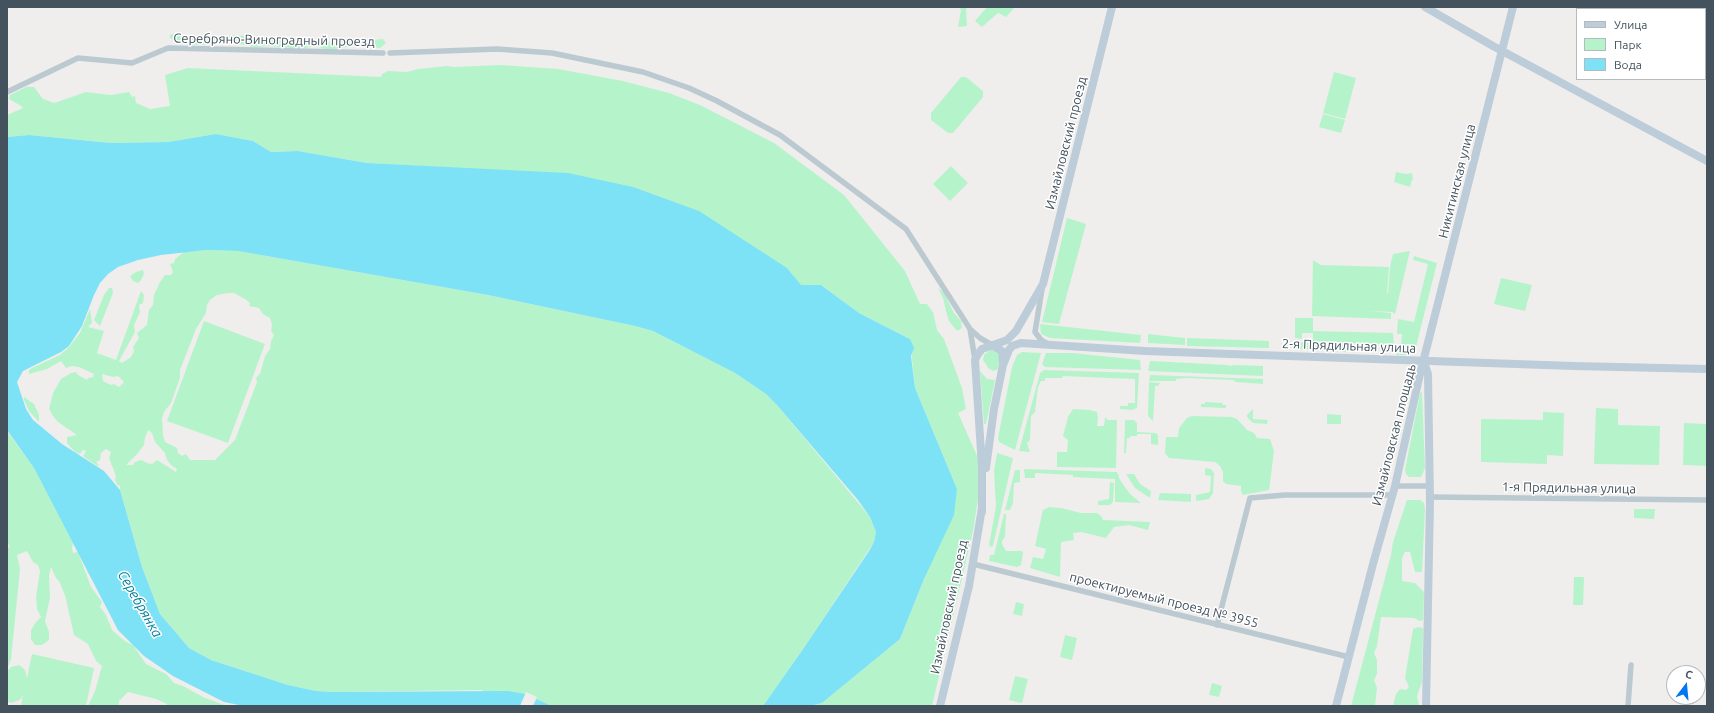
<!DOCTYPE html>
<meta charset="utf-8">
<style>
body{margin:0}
#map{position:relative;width:1714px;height:713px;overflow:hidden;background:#f0eded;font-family:Ubuntu,sans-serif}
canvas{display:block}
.frame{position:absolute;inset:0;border:8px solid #43525d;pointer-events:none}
.legend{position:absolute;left:1576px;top:8px;width:130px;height:72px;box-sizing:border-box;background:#fff;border:1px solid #b4babe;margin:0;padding:5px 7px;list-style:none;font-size:12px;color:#43525d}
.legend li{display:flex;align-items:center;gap:8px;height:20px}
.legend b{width:20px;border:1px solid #b4babe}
.north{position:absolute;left:1666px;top:665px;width:40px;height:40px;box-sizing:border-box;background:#fff;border:1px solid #b4babe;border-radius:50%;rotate:16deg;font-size:11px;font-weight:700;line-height:16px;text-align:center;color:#43525d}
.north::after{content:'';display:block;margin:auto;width:14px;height:18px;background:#0376f3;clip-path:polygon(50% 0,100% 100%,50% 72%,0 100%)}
</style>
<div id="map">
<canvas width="1714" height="713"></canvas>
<div class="frame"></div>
<ul class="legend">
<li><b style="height:5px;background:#bdccd9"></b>Улица</li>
<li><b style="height:11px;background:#b5f4cb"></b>Парк</li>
<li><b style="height:11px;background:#7de2f6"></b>Вода</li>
</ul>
<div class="north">С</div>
</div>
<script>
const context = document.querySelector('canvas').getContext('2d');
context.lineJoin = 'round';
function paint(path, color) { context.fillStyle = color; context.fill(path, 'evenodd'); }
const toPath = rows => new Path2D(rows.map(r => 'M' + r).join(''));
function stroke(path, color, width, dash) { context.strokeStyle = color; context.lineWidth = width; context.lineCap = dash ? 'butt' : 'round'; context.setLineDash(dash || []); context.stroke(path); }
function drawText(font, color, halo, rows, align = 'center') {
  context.font = font + ' Ubuntu,sans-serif'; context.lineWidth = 3; context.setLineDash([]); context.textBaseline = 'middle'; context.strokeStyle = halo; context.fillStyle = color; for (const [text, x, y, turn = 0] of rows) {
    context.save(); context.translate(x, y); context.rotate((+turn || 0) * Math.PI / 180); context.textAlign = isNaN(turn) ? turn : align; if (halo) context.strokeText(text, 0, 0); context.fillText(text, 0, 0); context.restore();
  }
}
paint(toPath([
 [959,7,968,7,966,9,967,26,958,27,961,10],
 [987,7,1015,7,1006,17,998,13,982,27,975,21],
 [172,34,201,38,219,38,232,35,317,40,328,42,347,40,365,41,383,39,386,43,380,48,358,45,329,50,315,46,300,49,270,46,255,47,224,41,203,45,176,44,169,36],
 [501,65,558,69,623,81,669,93,700,105,774,143,844,195,905,271,920,304,927,304,933,312,937,330,944,339,962,388,966,409,958,413,978,458,980,487,973,531,932,706,810,706,822,703,900,639,924,579,957,489,915,388,910,339,901,334,859,313,821,285,801,286,787,268,421,166,367,163,298,151,271,152,253,141,216,134,168,142,111,143,29,135,7,137,7,115,23,108,21,106,9,99,10,95,26,87,34,87,43,99,54,103,86,92,111,95,129,92,132,97,135,96,136,103,150,109,170,106,165,75,188,68,381,77,382,74,388,71,407,72,418,69,447,66,455,67],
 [1334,72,1356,78,1345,119,1323,113],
 [961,77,966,77,983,91,983,97,953,133,948,133,931,120,931,113],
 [1323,114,1345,120,1341,133,1319,127],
 [951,166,968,183,950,201,933,184],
 [1396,172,1406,174,1412,173,1413,180,1412,180,1410,187,1394,182],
 [1067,218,1086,224,1059,324,1042,322],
 [206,250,238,251,488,295,635,326,653,331,735,373,766,394,776,404,870,517,876,532,874,542,801,652,763,706,552,706,536,699,520,706,481,690,333,692,316,691,288,685,211,660,189,648,160,614,142,567,120,490,120,485,118,486,115,480,116,476,109,458,111,452,106,449,101,453,100,460,96,462,99,465,97,466,83,456,86,451,83,450,80,454,75,452,67,443,67,437,77,435,58,422,53,416,49,409,53,393,61,379,71,373,76,372,78,375,87,380,88,378,93,377,94,374,79,367,72,366,66,368,61,361,47,369,29,374,29,370,32,368,60,355,69,347,80,333,90,309,92,323,88,327,104,331,97,353,116,360,141,291,144,295,143,303,139,305,140,312,134,325,135,332,119,361,122,363,131,357,134,351,133,347,139,338,137,333,147,325,149,310,153,305,154,295,160,282,165,275,171,275,173,272,170,264,174,263,175,259,184,252],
 [228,293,234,293,245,299,250,303,249,306,259,308,263,314,270,318,272,325,271,331,274,335,271,341,270,349,265,356,260,374,256,378,257,382,235,440,215,460,190,460,186,454,182,456,178,453,177,448,165,442,163,435,162,419,164,412,171,403,180,378,180,370,196,329,206,313,207,305,210,300,217,295],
 [102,374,113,377,118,376,124,382,119,387,114,384,111,385,103,381],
 [148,430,152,433,155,442,165,453,167,460,172,466,177,469,176,472,157,460,152,464,147,463,141,460,135,462,133,465,127,465,127,464,138,453,144,445,145,438],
 [1410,251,1395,314,1392,312,1370,311,1391,313,1391,319,1312,316,1313,260,1321,265,1389,267,1387,293,1388,294,1390,267,1393,254],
 [1414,256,1437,263,1416,347,1401,345,1402,334,1397,334,1398,319,1414,322,1428,264,1413,260],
 [143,270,144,274,141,280,138,283,133,281,130,276,136,272],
 [1501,278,1532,285,1525,311,1494,304],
 [109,288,112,288,113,293,100,326,94,320,104,295],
 [938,288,944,293,954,313,961,321,962,328,959,330,956,330,949,321,946,311,943,298],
 [1295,318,1313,318,1313,331,1393,333,1394,345,1313,341,1313,333,1302,333,1302,339,1295,338],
 [204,321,265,344,228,443,167,421],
 [1040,324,1141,335,1140,343,1050,338,1041,334],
 [1148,334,1185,338,1185,345,1148,343],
 [1187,338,1269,341,1269,348,1187,346],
 [1297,342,1346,345,1346,352,1296,349],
 [1396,346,1410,347,1408,355,1396,355],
 [991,349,996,350,1000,357,998,369,994,371,989,369,983,360,984,355],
 [1022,352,1041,353,1015,450,999,442,998,438,1012,367,1017,355],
 [1046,353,1073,353,1140,360,1141,370,1045,367,1042,364],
 [1150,361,1228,365,1229,366,1235,365,1263,366,1263,376,1148,371],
 [1044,370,1139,373,1137,408,1132,410,1120,409,1120,406,1128,406,1128,403,1135,403,1135,379,1063,376,1062,378,1045,378,1045,381,1041,381,1038,387,1035,412,1031,416,1030,440,1027,443,1030,452,1019,451,1040,373],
 [980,371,987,379,995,380,986,424,984,424],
 [1150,375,1263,379,1263,384,1236,382,1233,380,1186,378,1176,379,1176,381,1149,381],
 [1149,382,1160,383,1158,386,1155,386,1153,421,1148,416],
 [1422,392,1425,468,1421,477,1409,477,1406,474,1405,470,1420,393],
 [24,397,34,404,39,415,39,422,29,411,24,400],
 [1205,402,1222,403,1223,405,1226,405,1226,408,1201,407,1201,404,1205,404],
 [1596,408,1618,409,1618,425,1660,426,1659,465,1594,464],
 [1073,409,1090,410,1097,412,1098,418,1097,426,1104,426,1105,417,1108,420,1117,420,1116,468,1057,467,1057,452,1067,452,1068,440,1063,436,1068,417],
 [1253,409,1253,419,1268,420,1267,424,1253,423,1247,417,1247,415],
 [1543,412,1564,413,1563,456,1547,455,1547,464,1481,462,1481,419,1543,420],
 [1327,414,1341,415,1341,424,1327,424],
 [1192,416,1232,417,1237,419,1247,430,1254,433,1257,438,1270,439,1274,451,1269,490,1243,495,1241,491,1241,486,1226,484,1223,481,1223,472,1220,466,1215,462,1169,458,1165,453,1166,437,1178,437,1179,428,1187,418],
 [1126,420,1134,420,1137,423,1137,432,1156,433,1158,435,1158,445,1151,444,1151,434,1137,434,1137,436,1130,436,1130,438,1127,438,1126,453,1124,453,1125,421],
 [1684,423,1707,424,1707,466,1683,465],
 [7,431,34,468,73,543,72,548,73,553,78,552,91,587,102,602,100,607,106,615,112,630,126,642,133,645,146,664,166,674,174,683,183,686,203,697,227,706,167,706,167,704,156,699,128,692,119,701,119,706,88,706,95,691,102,666,96,661,88,644,74,635,65,595,59,581,56,578,51,567,49,575,50,598,45,621,49,632,49,640,42,645,35,645,31,639,31,630,36,622,41,617,37,609,36,597,40,571,38,565,33,562,27,551,17,555,20,569,11,659,7,669,7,547,10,548,7,540],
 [997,453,1013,458,993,546,991,547,989,545,996,506,994,471],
 [1205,468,1211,469,1214,473,1213,493,1209,499,1196,501,1196,495,1210,492,1211,476,1205,475],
 [1024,469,1117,472,1120,480,1130,494,1141,503,1115,502,1115,479,1073,477,1073,475,1035,473,1035,478,1025,478],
 [1015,470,1020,470,1020,482,1014,483,1013,503,1010,510,1005,510],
 [1126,474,1134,474,1140,484,1151,491,1150,498,1135,488],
 [1110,482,1114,483,1113,502,1110,505,1098,505,1098,501,1109,499],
 [1160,493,1191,494,1191,502,1158,500],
 [1407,500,1420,500,1424,503,1425,510,1422,572,1415,572,1410,552,1405,552,1402,558,1402,581,1415,583,1424,592,1423,620,1420,621,1414,618,1381,617,1377,646,1374,653,1377,660,1377,674,1374,680,1377,688,1375,706,1351,706,1391,555,1393,542],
 [1049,507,1061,508,1081,513,1097,513,1102,517,1103,520,1150,522,1148,530,1129,525,1114,527,1106,538,1081,532,1073,533,1074,540,1061,542,1060,577,1030,568,1033,557,1043,559,1046,549,1035,546,1042,514,1043,510],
 [1634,509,1655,509,1654,519,1634,518],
 [1004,514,1006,514,1005,537,1002,541,1002,544,1006,551,1022,551,1023,553,1021,565,1017,567,989,561,990,555,994,555],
 [1574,577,1584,577,1583,605,1573,605],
 [1016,602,1024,604,1022,616,1013,614],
 [1418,627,1423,628,1423,632,1422,682,1417,696,1419,706,1393,706,1396,694,1400,689,1406,690,1409,687,1405,678,1413,629],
 [1065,635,1077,638,1072,660,1060,657],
 [32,654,94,668,86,706,21,706,23,694,21,699,12,703,7,702,7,671,11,667,19,665,25,670,27,678],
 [1015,676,1028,679,1022,703,1009,700],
 [1212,683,1222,686,1219,697,1209,695]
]), '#b5f4cb');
paint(toPath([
 [216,134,253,141,271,152,298,151,367,163,568,173,633,187,699,211,787,268,801,285,821,285,859,313,910,339,914,348,911,356,915,388,957,489,954,515,924,579,900,639,822,703,810,706,763,706,801,652,869,551,874,542,876,532,870,517,858,500,776,404,766,394,735,373,653,331,635,326,488,295,238,251,206,250,161,255,138,260,118,267,108,274,100,283,94,295,82,326,69,346,61,352,23,371,17,382,26,409,33,420,62,444,104,471,120,490,142,567,160,614,189,648,211,660,288,685,316,691,333,692,508,691,525,694,552,706,244,706,224,702,173,676,144,656,118,630,34,468,7,430,7,137,29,135,111,143,168,142]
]), '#7de2f6');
paint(toPath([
 [526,692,537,697,533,706,520,706]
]), '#f0eded');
stroke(toPath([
 [390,53,497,49,552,53,643,72,689,88,717,101,780,135,906,229,970,329,980,338,992,345],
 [7,92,78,58,132,63,168,48,383,53],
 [1042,289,1035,332,1041,340,1048,344],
 [970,329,975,360],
 [1395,486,1430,486],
 [1430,497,1707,500],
 [973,564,1349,657],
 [1217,625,1250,498,1285,495,1392,495],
 [1628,706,1631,665]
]), '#bbc9d1', 5.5);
stroke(toPath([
 [1425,7,1493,46,1707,161],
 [1424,362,1428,374,1430,501,1426,706],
 [1003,365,1009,350,1012,346,1021,343,1145,351,1573,366,1707,369],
 [986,468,994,409,1003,365,1002,351,992,345],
 [982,512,982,467,975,360,978,354,982,349,1007,340,1016,331,1043,284,1112,7],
 [940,706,969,586,982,508],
 [1336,706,1373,564,1395,486,1420,374,1513,7]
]), '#bdccd9', 8);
drawText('13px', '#43525d', '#fff', [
 ["Серебряно-Виноградный проезд",274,40,1],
 ["Измайловский проезд",1066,143,-76],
 ["Никитинская улица",1457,181,-76],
 ["2-я Прядильная улица",1349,346,2],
 ["Измайловская площадь",1394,435,-76],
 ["1-я Прядильная улица",1569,488,1],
 ["проектируемый проезд № 3955",1164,600,14],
 ["Измайловский проезд",949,607,-78]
]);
drawText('italic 14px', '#03819b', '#fff', [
 ["Серебрянка",140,604,60]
]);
</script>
